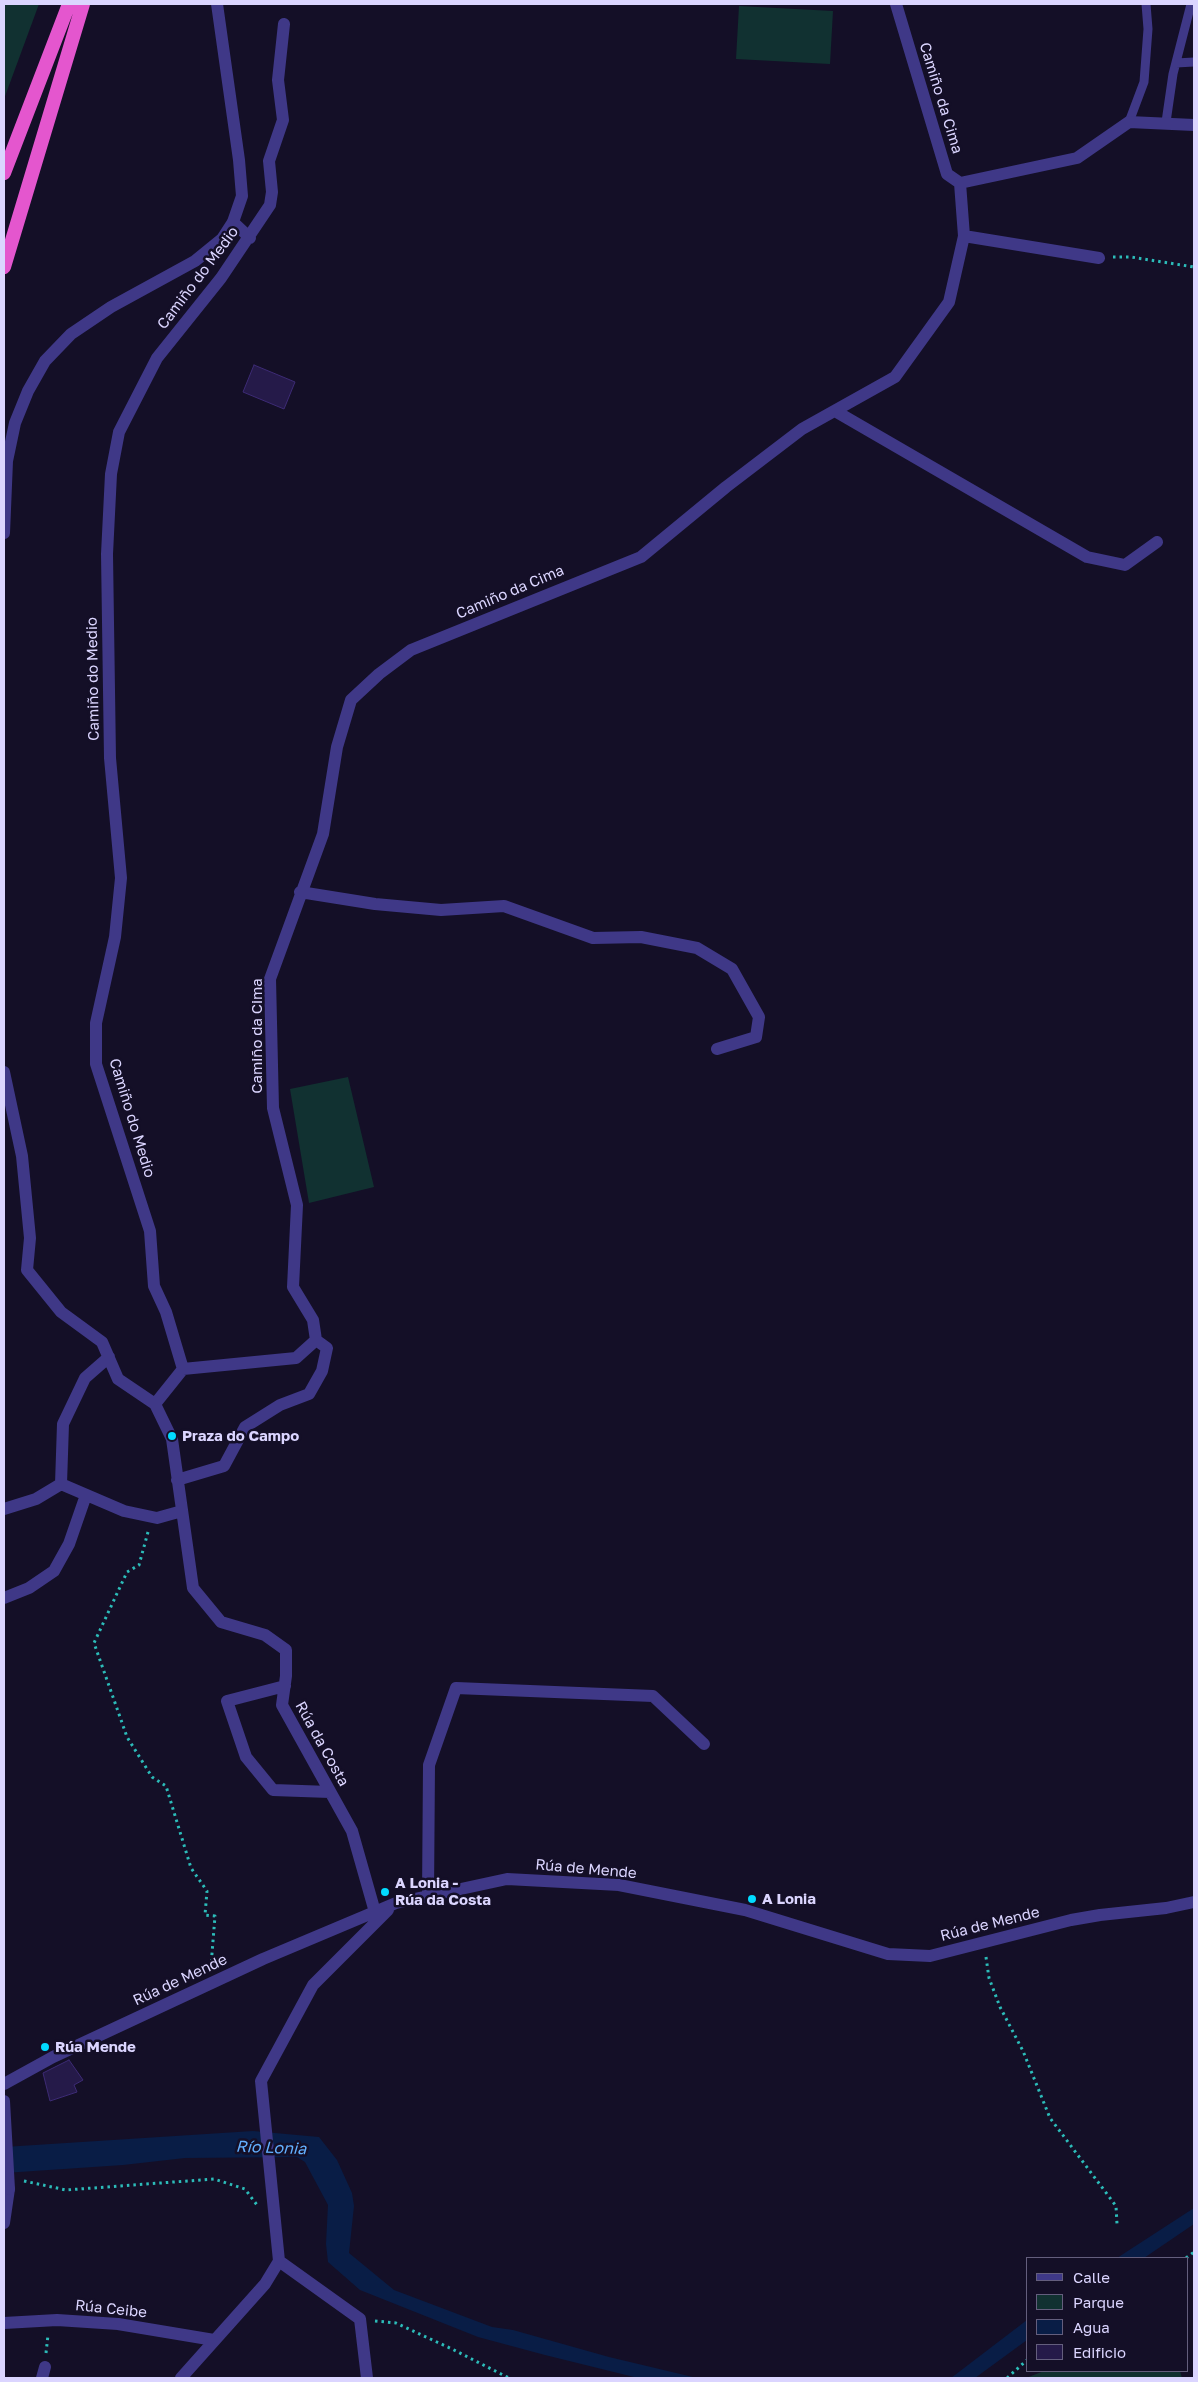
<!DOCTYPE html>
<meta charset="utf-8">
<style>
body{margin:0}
#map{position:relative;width:1198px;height:2382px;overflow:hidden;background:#140f27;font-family:"Golos Text",sans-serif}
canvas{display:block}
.frame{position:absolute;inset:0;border:5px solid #dbd5ff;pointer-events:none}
.legend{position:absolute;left:1026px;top:2257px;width:162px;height:115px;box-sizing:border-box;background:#140f27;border:1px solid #645e7d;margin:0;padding:6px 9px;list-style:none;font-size:15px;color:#dbd5ff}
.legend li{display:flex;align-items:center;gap:10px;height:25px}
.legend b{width:25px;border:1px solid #645e7d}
</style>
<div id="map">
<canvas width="1198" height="2382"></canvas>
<div class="frame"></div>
<ul class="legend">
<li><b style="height:6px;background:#3f3887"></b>Calle</li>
<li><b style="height:14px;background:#113131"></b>Parque</li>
<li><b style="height:14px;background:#091d46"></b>Agua</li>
<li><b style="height:14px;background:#251a49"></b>Edificio</li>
</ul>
</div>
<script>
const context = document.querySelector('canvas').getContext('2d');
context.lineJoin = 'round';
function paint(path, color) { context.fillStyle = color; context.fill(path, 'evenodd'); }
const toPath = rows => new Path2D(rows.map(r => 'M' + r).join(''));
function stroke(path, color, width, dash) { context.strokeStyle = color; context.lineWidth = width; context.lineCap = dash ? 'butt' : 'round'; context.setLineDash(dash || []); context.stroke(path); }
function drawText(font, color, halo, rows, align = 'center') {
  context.font = font + ' "Golos Text",sans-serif'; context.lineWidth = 5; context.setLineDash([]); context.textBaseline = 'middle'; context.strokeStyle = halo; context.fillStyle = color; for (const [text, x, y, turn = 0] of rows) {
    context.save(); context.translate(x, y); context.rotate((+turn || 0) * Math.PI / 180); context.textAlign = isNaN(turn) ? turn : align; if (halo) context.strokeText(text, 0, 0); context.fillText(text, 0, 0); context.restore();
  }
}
paint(toPath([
 [4,4,39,4,4,99],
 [739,6,833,11,830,64,736,59],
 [348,1077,374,1187,309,1203,290,1089],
 [1044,2371,1180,2371,1182,2378,1026,2378]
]), '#113131');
paint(toPath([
 [253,2131,319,2137,337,2160,352,2193,354,2206,349,2253,394,2290,492,2327,513,2330,609,2357,697,2378,638,2378,545,2355,478,2337,360,2290,328,2262,326,2244,328,2205,305,2162,297,2157,185,2158,123,2165,4,2173,4,2147],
 [1194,2208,1194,2224,1144,2258,1117,2258],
 [1027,2320,1027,2340,975,2378,951,2378]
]), '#091d46');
const building = toPath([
 [254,365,295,382,284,409,243,392,254,365],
 [69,2060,83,2080,74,2085,77,2092,50,2101,43,2073,69,2060]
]);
paint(building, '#251a49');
stroke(building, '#3d2b75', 1);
stroke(toPath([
 [1113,257,1131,257,1194,267],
 [148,1532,139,1565,127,1572,94,1643,127,1737,152,1777,166,1786,191,1868,207,1891,205,1915,215,1916,211,1966],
 [986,1957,989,1978,1000,2007,1023,2051,1050,2118,1116,2206,1117,2224],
 [24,2181,66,2190,214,2179,245,2189,257,2205],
 [1186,2258,1194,2252],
 [375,2321,396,2323,452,2349,509,2378],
 [46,2353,48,2335],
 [1007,2378,1027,2360]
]), '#2cbcb9', 3, [2.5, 4]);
stroke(toPath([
 [1176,63,1194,62],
 [1129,122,1144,82,1148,29,1146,4],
 [1166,122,1173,74,1191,4]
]), '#3f3887', 9);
stroke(toPath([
 [896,4,947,174,960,183],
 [960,183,1077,158,1129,122,1194,125],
 [233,222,250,238],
 [964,236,1099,258],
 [835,411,1087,557,1125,565,1157,542],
 [300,892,375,904,441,910,504,906,593,938,641,937,697,948,732,969,759,1017,756,1037,717,1049],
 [4,1072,22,1156,30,1238,27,1270,61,1312,102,1342,118,1379,155,1404],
 [316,1340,313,1320,293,1287,297,1205,273,1108,270,979,323,834,337,747,351,700,379,674,411,650,641,557,726,487,802,429,895,377,949,302,964,236,960,183],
 [183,1369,166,1312,154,1286,150,1231,96,1064,96,1023,115,937,121,878,110,758,107,554,111,474,119,432,157,358,221,278,270,205,272,192,269,161,283,120,278,80,284,24],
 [155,1404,172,1439,193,1588,221,1622,265,1635,286,1650,286,1676,282,1705,352,1831,375,1912],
 [155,1404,183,1369,296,1358,316,1340],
 [177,1480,224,1466,245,1427,280,1405,309,1394,322,1371,327,1348,316,1340],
 [61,1484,63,1424,85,1378,109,1357],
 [4,1509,36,1499,61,1484,124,1511,157,1518,182,1511],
 [4,1598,29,1588,54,1571,69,1544,86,1495],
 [285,1686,227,1701,246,1757,273,1790,330,1792],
 [428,1896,429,1765,456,1688,653,1696,704,1744],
 [4,2084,53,2057,263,1959,396,1903,507,1879,619,1885,745,1910,888,1954,930,1956,1071,1920,1100,1915,1166,1908,1194,1902],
 [4,2223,9,2189],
 [279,2261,360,2319,367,2378],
 [4,2323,57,2320,118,2324,214,2340],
 [42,2378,45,2367],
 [181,2378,265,2284,279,2261,261,2081,313,1985,388,1910]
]), '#3f3887', 12);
stroke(toPath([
 [4,533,7,461,15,423,28,391,45,361,71,334,111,307,195,261,222,239,233,222,242,196,239,160,217,4]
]), '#3f3887', 12);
stroke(toPath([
 [4,173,69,4],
 [4,267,83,4]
]), '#e456ce', 14);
stroke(toPath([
 [4,2101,9,2189]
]), '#3f3887', 12);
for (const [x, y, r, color] of [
 [172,1436,5,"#01dbff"],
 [385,1892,5,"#01dbff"],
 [752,1899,5,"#01dbff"],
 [45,2047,5,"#01dbff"]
]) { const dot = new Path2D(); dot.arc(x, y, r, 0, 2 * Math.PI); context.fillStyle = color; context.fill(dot); stroke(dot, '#140f27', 2); }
drawText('15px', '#dbd5ff', '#140f27', [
 ["Camiño da Cima",941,98,73],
 ["Camiño do Medio",198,278,-53],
 ["Camiño da Cima",510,592,-23],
 ["Camiño do Medio",93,679,-91],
 ["Camiño da Cima",257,1036,-90],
 ["Camiño do Medio",132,1118,73],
 ["Rúa da Costa",322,1744,61],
 ["Rúa de Mende",586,1869,5],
 ["Rúa de Mende",990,1924,-14],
 ["Rúa de Mende",180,1980,-25],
 ["Rúa Ceibe",111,2309,6]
]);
drawText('bold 15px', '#dbd5ff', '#140f27', [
 ["Praza do Campo",182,1436],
 ["A Lonia -",395,1883],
 ["Rúa da Costa",395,1900],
 ["A Lonia",762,1899],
 ["Rúa Mende",55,2047]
], 'left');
drawText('italic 16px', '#63b0ff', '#140f27', [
 ["Río Lonia",271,2148,2]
]);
</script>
